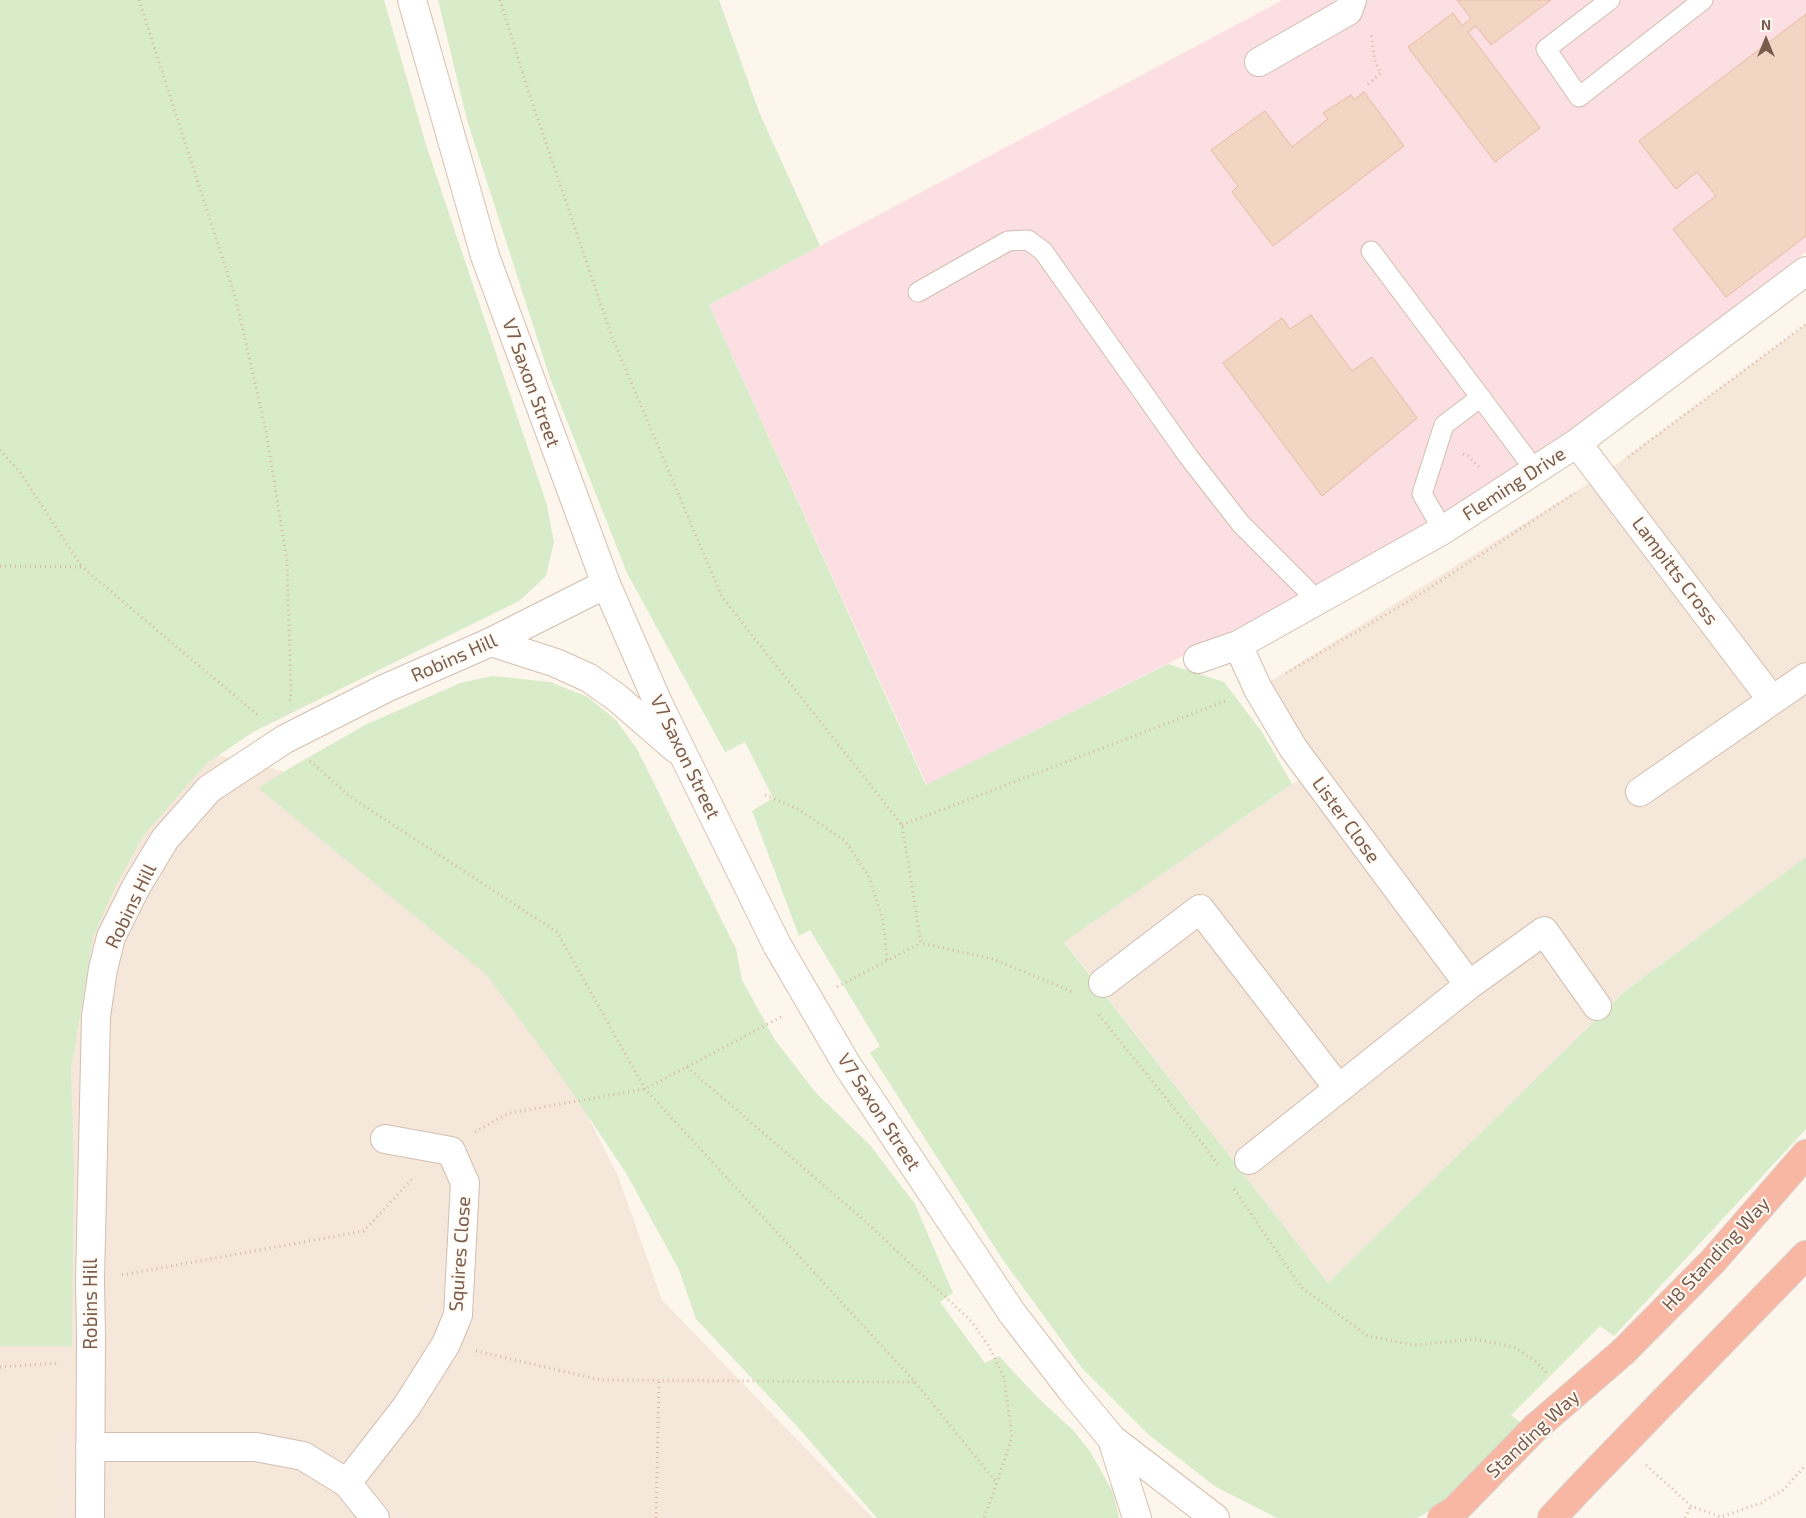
<!DOCTYPE html>
<style>
body{margin:0}
#map{position:relative;width:1806px;height:1518px;overflow:hidden;background:#fdf6ec;font-family:"Exo 2",sans-serif}
canvas{display:block}
.north{position:absolute;left:1741px;top:15px;width:50px;height:50px;-webkit-text-stroke:4px #fffaf3;paint-order:stroke;rotate:0deg;font-size:14px;font-weight:700;line-height:20px;text-align:center;color:#7a5c4d}
.north::after{content:'';display:block;margin:auto;width:18px;height:22px;background:#7a5c4d;clip-path:polygon(50% 0,100% 100%,50% 72%,0 100%)}
</style>
<div id="map">
<canvas width="1806" height="1518"></canvas>
<div class="north">N</div>
</div>
<script>
const context = document.querySelector('canvas').getContext('2d');
context.lineJoin = 'round';
function paint(path, color) { context.fillStyle = color; context.fill(path, 'evenodd'); }
const toPath = rows => new Path2D(rows.map(r => 'M' + r).join(''));
function stroke(path, color, width, dash) { context.strokeStyle = color; context.lineWidth = width; context.lineCap = dash ? 'butt' : 'round'; context.setLineDash(dash || []); context.stroke(path); }
function drawText(font, color, halo, rows, align = 'center') {
  context.font = font + ' "Exo 2",sans-serif'; context.lineWidth = 4; context.setLineDash([]); context.textBaseline = 'middle'; context.strokeStyle = halo; context.fillStyle = color; for (const [text, x, y, turn = 0] of rows) {
    context.save(); context.translate(x, y); context.rotate((+turn || 0) * Math.PI / 180); context.textAlign = isNaN(turn) ? turn : align; if (halo) context.strokeText(text, 0, 0); context.fillText(text, 0, 0); context.restore();
  }
}
paint(toPath([
 [1806,324,1806,857,1625,991,1328,1283,1064,941,1310,772,1258,689,1602,475],
 [110,729,283,771,503,949,618,1176,662,1300,873,1518,0,1518,0,733]
]), '#f5e8da');
paint(toPath([
 [1283,0,1806,0,1806,252,1570,438,1405,544,927,785,709,305]
]), '#fbdfe3');
paint(toPath([
 [0,0,384,0,427,148,547,505,554,542,546,576,519,601,253,732,206,764,143,836,115,887,93,938,71,1068,74,1173,72,1346,0,1346],
 [438,0,719,0,759,112,820,246,709,305,926,785,1168,664,1224,682,1262,732,1292,784,1064,942,1328,1283,1625,991,1806,857,1806,1129,1614,1336,1600,1326,1511,1415,1524,1425,1452,1498,1417,1518,1277,1518,1216,1487,1149,1435,1081,1367,1003,1260,870,1053,880,1046,810,930,799,936,752,811,773,798,745,742,725,752,627,573,550,378,467,120],
 [493,676,550,682,588,697,616,720,637,749,736,949,742,980,775,1040,816,1093,870,1145,915,1204,953,1293,940,1302,985,1363,999,1356,1037,1397,1074,1431,1091,1453,1113,1492,1119,1518,877,1518,795,1424,696,1319,679,1270,626,1173,555,1067,487,975,258,788,295,765,365,725,460,683]
]), '#d8ecc9');
const building = toPath([
 [1457,0,1551,0,1491,45,1476,26,1468,32,1540,128,1495,162,1408,47,1453,13,1462,26,1471,18,1457,0],
 [1806,14,1806,236,1726,297,1673,229,1716,196,1697,172,1676,189,1639,141,1806,14],
 [1364,92,1404,146,1273,246,1232,192,1238,186,1211,150,1265,111,1292,147,1328,119,1323,113,1351,95,1354,100,1364,92],
 [1311,315,1352,371,1372,357,1417,418,1322,496,1223,363,1282,318,1290,329,1311,315]
]);
paint(building, '#f3d5c3');
stroke(building, '#e6bba3', 1);
const lane = toPath([
 [1610,0,1546,49,1579,97,1703,0],
 [1371,251,1535,470],
 [918,292,1008,241,1028,240,1043,251,1188,456,1241,524,1317,600],
 [1443,530,1422,494,1444,425,1481,397]
]);
const street = toPath([
 [1259,62,1348,11,1352,0],
 [1577,443,1772,700],
 [1238,645,1258,689,1293,748,1469,985],
 [1198,659,1238,645,1443,530,1577,443,1806,271],
 [1640,792,1806,677],
 [1103,983,1200,909,1339,1089],
 [1249,1160,1469,985,1544,931,1597,1006],
 [90,1447,256,1447,303,1456,347,1483,375,1518],
 [347,1483,407,1406,446,1344,458,1315,465,1183,451,1151,385,1139],
 [90,1518,91,1336,90,1281,96,1016,103,969,111,937,136,887,165,839,209,789,285,739,386,688,491,642,606,584]
]);
const secondary = toPath([
 [412,0,485,256,606,584,659,705,777,945],
 [491,642,556,663,589,678,616,697,676,749],
 [847,1065,1012,1313,1073,1392,1112,1439,1215,1518],
 [1112,1439,1137,1518]
]);
const highway = toPath([
 [1624,1351,1713,1261,1806,1154],
 [1669,1396,1806,1255],
 [1442,1518,1454,1511,1535,1428],
 [1552,1518,1580,1488]
]);
stroke(lane, '#d1beb0', 21);
stroke(street, '#d1beb0', 30);
stroke(secondary, '#d6c0b0', 30);
stroke(highway, '#dad1cd', 30);
stroke(toPath([
 [139,0,236,300,266,431,287,561,291,692,290,701],
 [500,0,528,90,612,337,722,597,902,825,921,943,993,959,1073,992],
 [1368,84,1381,73,1375,62,1371,33],
 [0,450,20,472,82,567],
 [1463,454,1468,456,1481,469],
 [1628,457,1806,324],
 [0,566,82,567,260,717],
 [1286,673,1416,597,1575,493],
 [310,761,349,796,557,932,645,1089,915,1382,997,1483,984,1518],
 [765,795,798,809,845,841,868,875,883,920,887,960],
 [902,825,1228,700],
 [837,987,921,943],
 [1099,1015,1206,1148,1218,1165],
 [687,1067,865,1221,971,1321,988,1345,1004,1377,1012,1437,997,1482],
 [475,1132,509,1113,645,1089,783,1016],
 [1234,1189,1301,1287,1368,1336,1413,1345,1475,1339,1514,1347,1533,1359,1548,1374],
 [122,1275,364,1231,414,1177],
 [476,1351,601,1380,914,1382],
 [0,1367,60,1363],
 [1646,1465,1691,1506,1721,1517,1761,1503,1783,1490,1806,1465],
 [656,1518,659,1380],
 [1685,1518,1691,1506]
]), '#d9b8a5', 3, [1, 4]);
stroke(lane, '#fff', 19);
stroke(street, '#fff', 28);
stroke(secondary, '#fff', 28);
stroke(highway, '#f7b7a3', 28);
const secondaryBridge = toPath([
 [777,945,847,1065]
]);
const highwayBridge = toPath([
 [1535,1428,1624,1351],
 [1580,1488,1669,1396]
]);
stroke(secondaryBridge, '#d6c0b0', 30, []);
stroke(highwayBridge, '#dad1cd', 30, []);
stroke(secondaryBridge, '#fff', 28);
stroke(highwayBridge, '#f7b7a3', 28);
drawText('19px', '#7a5c4d', '#fffaf3', [
 ["V7 Saxon Street",531,383,70],
 ["Fleming Drive",1514,484,-33],
 ["Lampitts Cross",1675,571,53],
 ["Robins Hill",454,658,-24],
 ["V7 Saxon Street",685,757,64],
 ["Lister Close",1346,820,54],
 ["Robins Hill",131,906,-64],
 ["V7 Saxon Street",879,1112,57],
 ["Squires Close",460,1254,-86],
 ["H8 Standing Way",1716,1254,-47],
 ["Robins Hill",91,1304,-90],
 ["Standing Way",1533,1434,-43]
]);
</script>
